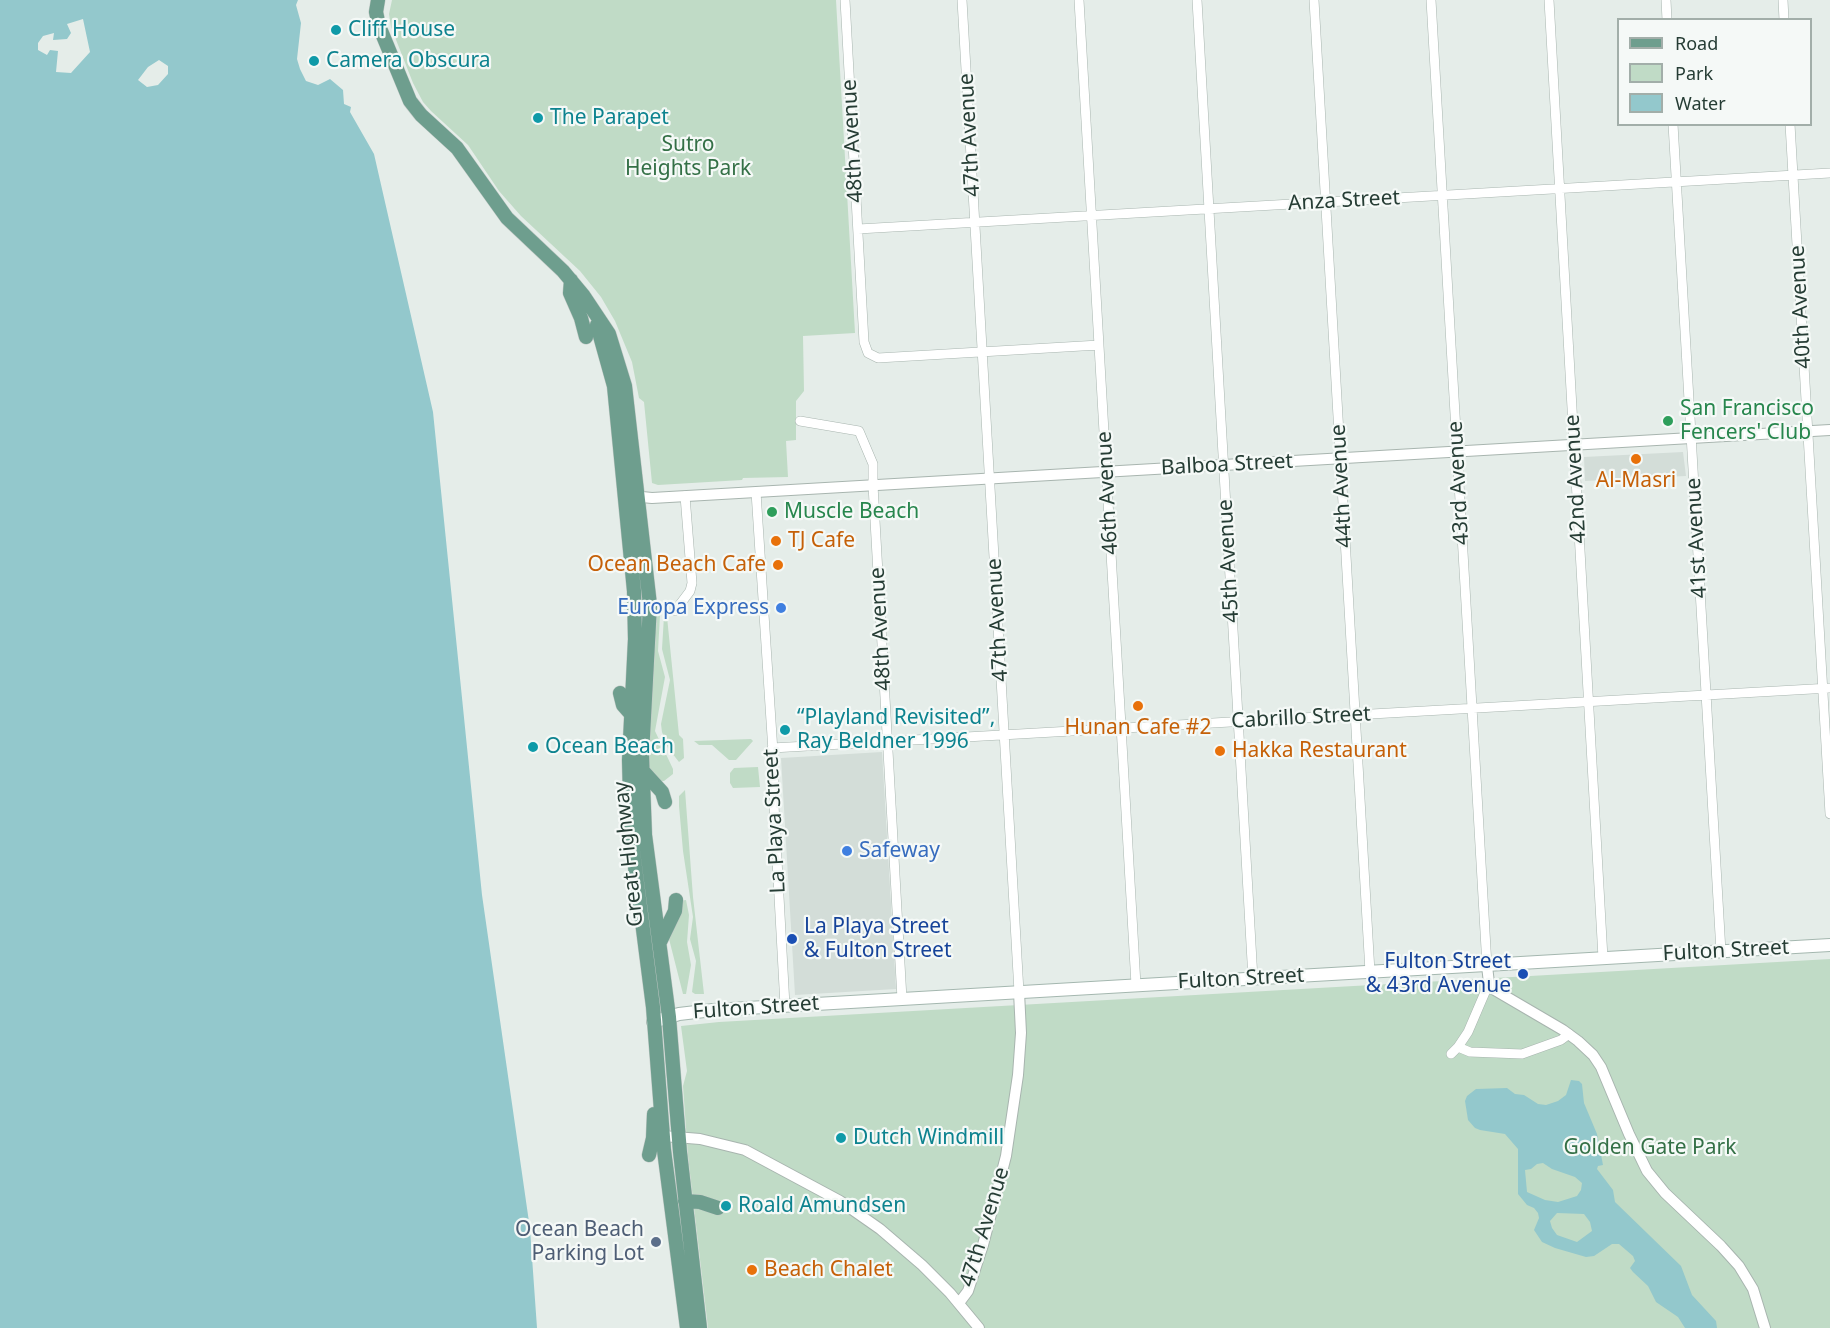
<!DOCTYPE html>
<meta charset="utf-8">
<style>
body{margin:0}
#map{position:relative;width:1830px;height:1328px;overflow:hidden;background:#e5ede9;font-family:"Noto Sans",sans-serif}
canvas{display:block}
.legend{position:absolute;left:1617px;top:18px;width:195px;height:108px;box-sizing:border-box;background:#f5f9f7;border:2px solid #a2aea9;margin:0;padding:8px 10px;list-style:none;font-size:18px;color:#263d35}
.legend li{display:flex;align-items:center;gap:12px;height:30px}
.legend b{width:30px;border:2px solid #a2aea9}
</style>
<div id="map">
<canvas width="1830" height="1328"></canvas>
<ul class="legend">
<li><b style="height:8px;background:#6e9e8e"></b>Road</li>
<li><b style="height:16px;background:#c0dbc6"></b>Park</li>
<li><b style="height:16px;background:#93c8cc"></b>Water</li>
</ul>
</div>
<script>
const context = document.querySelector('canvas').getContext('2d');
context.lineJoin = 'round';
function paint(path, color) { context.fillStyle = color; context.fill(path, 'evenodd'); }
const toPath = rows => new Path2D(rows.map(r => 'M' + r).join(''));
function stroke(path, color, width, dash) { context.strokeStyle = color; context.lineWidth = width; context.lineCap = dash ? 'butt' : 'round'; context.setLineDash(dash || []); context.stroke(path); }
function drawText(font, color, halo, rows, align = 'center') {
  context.font = font + ' "Noto Sans",sans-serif'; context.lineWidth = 4.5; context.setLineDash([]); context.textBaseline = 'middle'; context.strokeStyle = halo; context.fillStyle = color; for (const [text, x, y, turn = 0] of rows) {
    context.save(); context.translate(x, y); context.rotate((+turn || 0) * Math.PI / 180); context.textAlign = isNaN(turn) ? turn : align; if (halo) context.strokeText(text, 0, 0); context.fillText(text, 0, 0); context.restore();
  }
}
paint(toPath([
 [1683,452,1686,476,1585,481,1584,457],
 [882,752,896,989,795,995,781,758]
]), '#d3ddd8');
paint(toPath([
 [392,0,836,0,855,333,803,336,804,391,796,401,796,440,786,441,788,477,743,478,742,480,658,485,652,483,644,402,639,398,632,362,615,321,601,297,580,271,521,216,499,191,468,145,431,111,423,102,413,83,391,27,389,14],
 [657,615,660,615,658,651,665,677,655,731,673,769,673,774,664,781,657,781,648,768],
 [664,616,667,617,679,735,683,739,684,758,679,762,668,748,662,732,661,724,670,680,662,649],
 [751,739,753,741,736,760,729,760,712,745,699,745,694,741],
 [758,767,760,787,733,788,730,783,730,773,734,768],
 [685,790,693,897,704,994,695,994,692,992,696,961,690,939,693,917,683,851,679,806,679,796],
 [686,900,689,915,687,942,691,965,686,994,683,994,668,935,679,901],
 [1830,959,1830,1328,708,1328,688,1156,683,1086,687,1071,681,1026,719,1022]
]), '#c0dbc6');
paint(toPath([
 [0,0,298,0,296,5,301,23,297,59,300,69,306,81,318,85,330,79,343,90,344,104,351,107,350,112,374,154,433,412,482,895,530,1229,537,1328,0,1328],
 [83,19,90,52,71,73,56,72,58,51,50,50,47,55,38,50,38,43,43,36,54,33,53,40,67,39,71,33,67,24],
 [159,60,168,66,168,74,158,85,147,87,138,80,148,67],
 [1571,1080,1579,1081,1582,1084,1584,1103,1597,1134,1603,1165,1598,1166,1597,1169,1613,1190,1615,1202,1681,1266,1692,1295,1716,1321,1717,1328,1685,1328,1678,1317,1656,1302,1648,1286,1633,1272,1630,1268,1635,1261,1633,1256,1619,1244,1612,1244,1594,1256,1586,1257,1555,1248,1542,1242,1534,1230,1539,1218,1538,1213,1534,1208,1527,1205,1518,1194,1518,1149,1505,1134,1480,1130,1475,1128,1468,1120,1465,1101,1467,1096,1476,1089,1507,1088,1515,1094,1524,1095,1538,1104,1546,1105,1558,1101,1566,1095],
 [1543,1163,1552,1169,1575,1177,1582,1183,1581,1190,1577,1196,1558,1202,1545,1200,1527,1192,1525,1170,1531,1169,1537,1164],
 [1557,1213,1584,1214,1590,1222,1592,1231,1577,1242,1557,1235,1552,1228,1550,1221]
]), '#93c8cc');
const minor = toPath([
 [845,0,864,342,868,353,878,358,1099,345],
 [962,0,1019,992],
 [1079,0,1136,985],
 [1197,0,1253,979],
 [1314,0,1370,972],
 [1431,0,1487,966],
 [1549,0,1603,958],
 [1666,0,1667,20],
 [1783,0,1784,20],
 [1673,124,1721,952],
 [1790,124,1830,814],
 [858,229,1830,173],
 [800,421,859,431,873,464,873,485,902,999],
 [756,492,774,767,774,805,785,1006],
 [675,611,690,591,692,583,685,496],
 [772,748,1830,688],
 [1458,1047,1470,1052,1522,1054,1561,1040,1569,1034],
 [1451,1054,1458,1047,1468,1032,1489,983]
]);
const tertiary = toPath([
 [632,496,652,498,1830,430],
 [1487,966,1489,983,1493,989,1563,1030,1578,1041,1593,1055,1601,1067,1629,1134,1647,1171,1665,1193,1721,1246,1739,1266,1753,1289,1765,1328],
 [663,1136,700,1139,745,1150,840,1201,880,1229,922,1265,950,1293,979,1328],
 [959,1303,968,1291,983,1245,1006,1156,1018,1075,1021,1033,1019,992]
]);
const secondary = toPath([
 [653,1022,679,1014,713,1010,1830,945]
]);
const primary = toPath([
 [378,0,376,12,379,26,410,101,421,115,457,148,507,218,563,271,583,295,609,334,625,386,650,605,642,755,645,835,669,1017,680,1152,700,1328],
 [571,280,570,293,581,318,586,337],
 [597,325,614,386,634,591,635,639,629,760,631,836,653,1007,664,1150,687,1328],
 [620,693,623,705,631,714],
 [642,770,662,792,665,802],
 [660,942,675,911,676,900],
 [649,1155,653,1138,654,1114],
 [685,1201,700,1202,718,1208]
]);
stroke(minor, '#a8b5af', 10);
stroke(tertiary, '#a8b5af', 12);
stroke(secondary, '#a4b7af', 14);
stroke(primary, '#c2c9c6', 15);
stroke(minor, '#fff', 9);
stroke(tertiary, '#fff', 10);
stroke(secondary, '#fff', 12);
stroke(primary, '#6e9e8e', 14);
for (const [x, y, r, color] of [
 [336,30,6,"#0f9aa8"],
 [314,61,6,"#0f9aa8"],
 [538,118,6,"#0f9aa8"],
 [1668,421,6,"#2e9e5b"],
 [1636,459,6,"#e8710a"],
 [772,512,6,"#2e9e5b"],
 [776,541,6,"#e8710a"],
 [778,565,6,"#e8710a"],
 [781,608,6,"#3f7fe0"],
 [1138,706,6,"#e8710a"],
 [785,730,6,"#0f9aa8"],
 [533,747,6,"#0f9aa8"],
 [1220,751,6,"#e8710a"],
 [847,851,6,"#3f7fe0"],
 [792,939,6,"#1a4fb4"],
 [1523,974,6,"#1a4fb4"],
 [841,1138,6,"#0f9aa8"],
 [726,1206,6,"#0f9aa8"],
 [656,1242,6,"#5c6f8a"],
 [752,1270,6,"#e8710a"]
]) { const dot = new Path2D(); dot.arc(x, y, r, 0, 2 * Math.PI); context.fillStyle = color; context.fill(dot); stroke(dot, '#f5f9f7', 2); }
drawText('21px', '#0d838f', '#f5f9f7', [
 ["Cliff House",348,30],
 ["Camera Obscura",326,61],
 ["The Parapet",550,118],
 ["“Playland Revisited”,",797,718],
 ["Ray Beldner 1996",797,742],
 ["Ocean Beach",545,747],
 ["Dutch Windmill",853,1138],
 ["Roald Amundsen",738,1206]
], 'left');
drawText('21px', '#263d35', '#f5f9f7', [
 ["47th Avenue",970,135,-93],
 ["48th Avenue",853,141,-93],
 ["Anza Street",1344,201,-3],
 ["40th Avenue",1801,307,-93],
 ["Balboa Street",1227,465,-3],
 ["42nd Avenue",1576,479,-93],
 ["43rd Avenue",1459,483,-93],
 ["44th Avenue",1342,486,-93],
 ["46th Avenue",1108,493,-93],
 ["41st Avenue",1697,538,-93],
 ["45th Avenue",1229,561,-93],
 ["47th Avenue",998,620,-93],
 ["48th Avenue",881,629,-93],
 ["Cabrillo Street",1301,718,-3],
 ["La Playa Street",775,821,-93],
 ["Great Highway",629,854,-96],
 ["Fulton Street",1726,951,-3],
 ["Fulton Street",1241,979,-3],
 ["Fulton Street",756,1008,-4],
 ["47th Avenue",985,1227,-73]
]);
drawText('21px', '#347046', '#f5f9f7', [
 ["Sutro",688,145],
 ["Heights Park",688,169],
 ["Golden Gate Park",1650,1148]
]);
drawText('21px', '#27864d', '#f5f9f7', [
 ["San Francisco",1680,409],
 ["Fencers' Club",1680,433],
 ["Muscle Beach",784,512]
], 'left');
drawText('21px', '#c56008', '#f5f9f7', [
 ["Al-Masri",1636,481,"center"],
 ["TJ Cafe",788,541],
 ["Ocean Beach Cafe",766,565,"right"],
 ["Hunan Cafe #2",1138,728,"center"],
 ["Hakka Restaurant",1232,751],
 ["Beach Chalet",764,1270]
], 'left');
drawText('21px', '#366cbe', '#f5f9f7', [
 ["Europa Express",769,608],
 ["Safeway",859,851,"left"]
], 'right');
drawText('21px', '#164399', '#f5f9f7', [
 ["La Playa Street",804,927],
 ["& Fulton Street",804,951],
 ["Fulton Street",1511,962,"right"],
 ["& 43rd Avenue",1511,986,"right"]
], 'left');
drawText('21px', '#4e5e75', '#f5f9f7', [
 ["Ocean Beach",644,1230],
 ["Parking Lot",644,1254]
], 'right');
</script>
